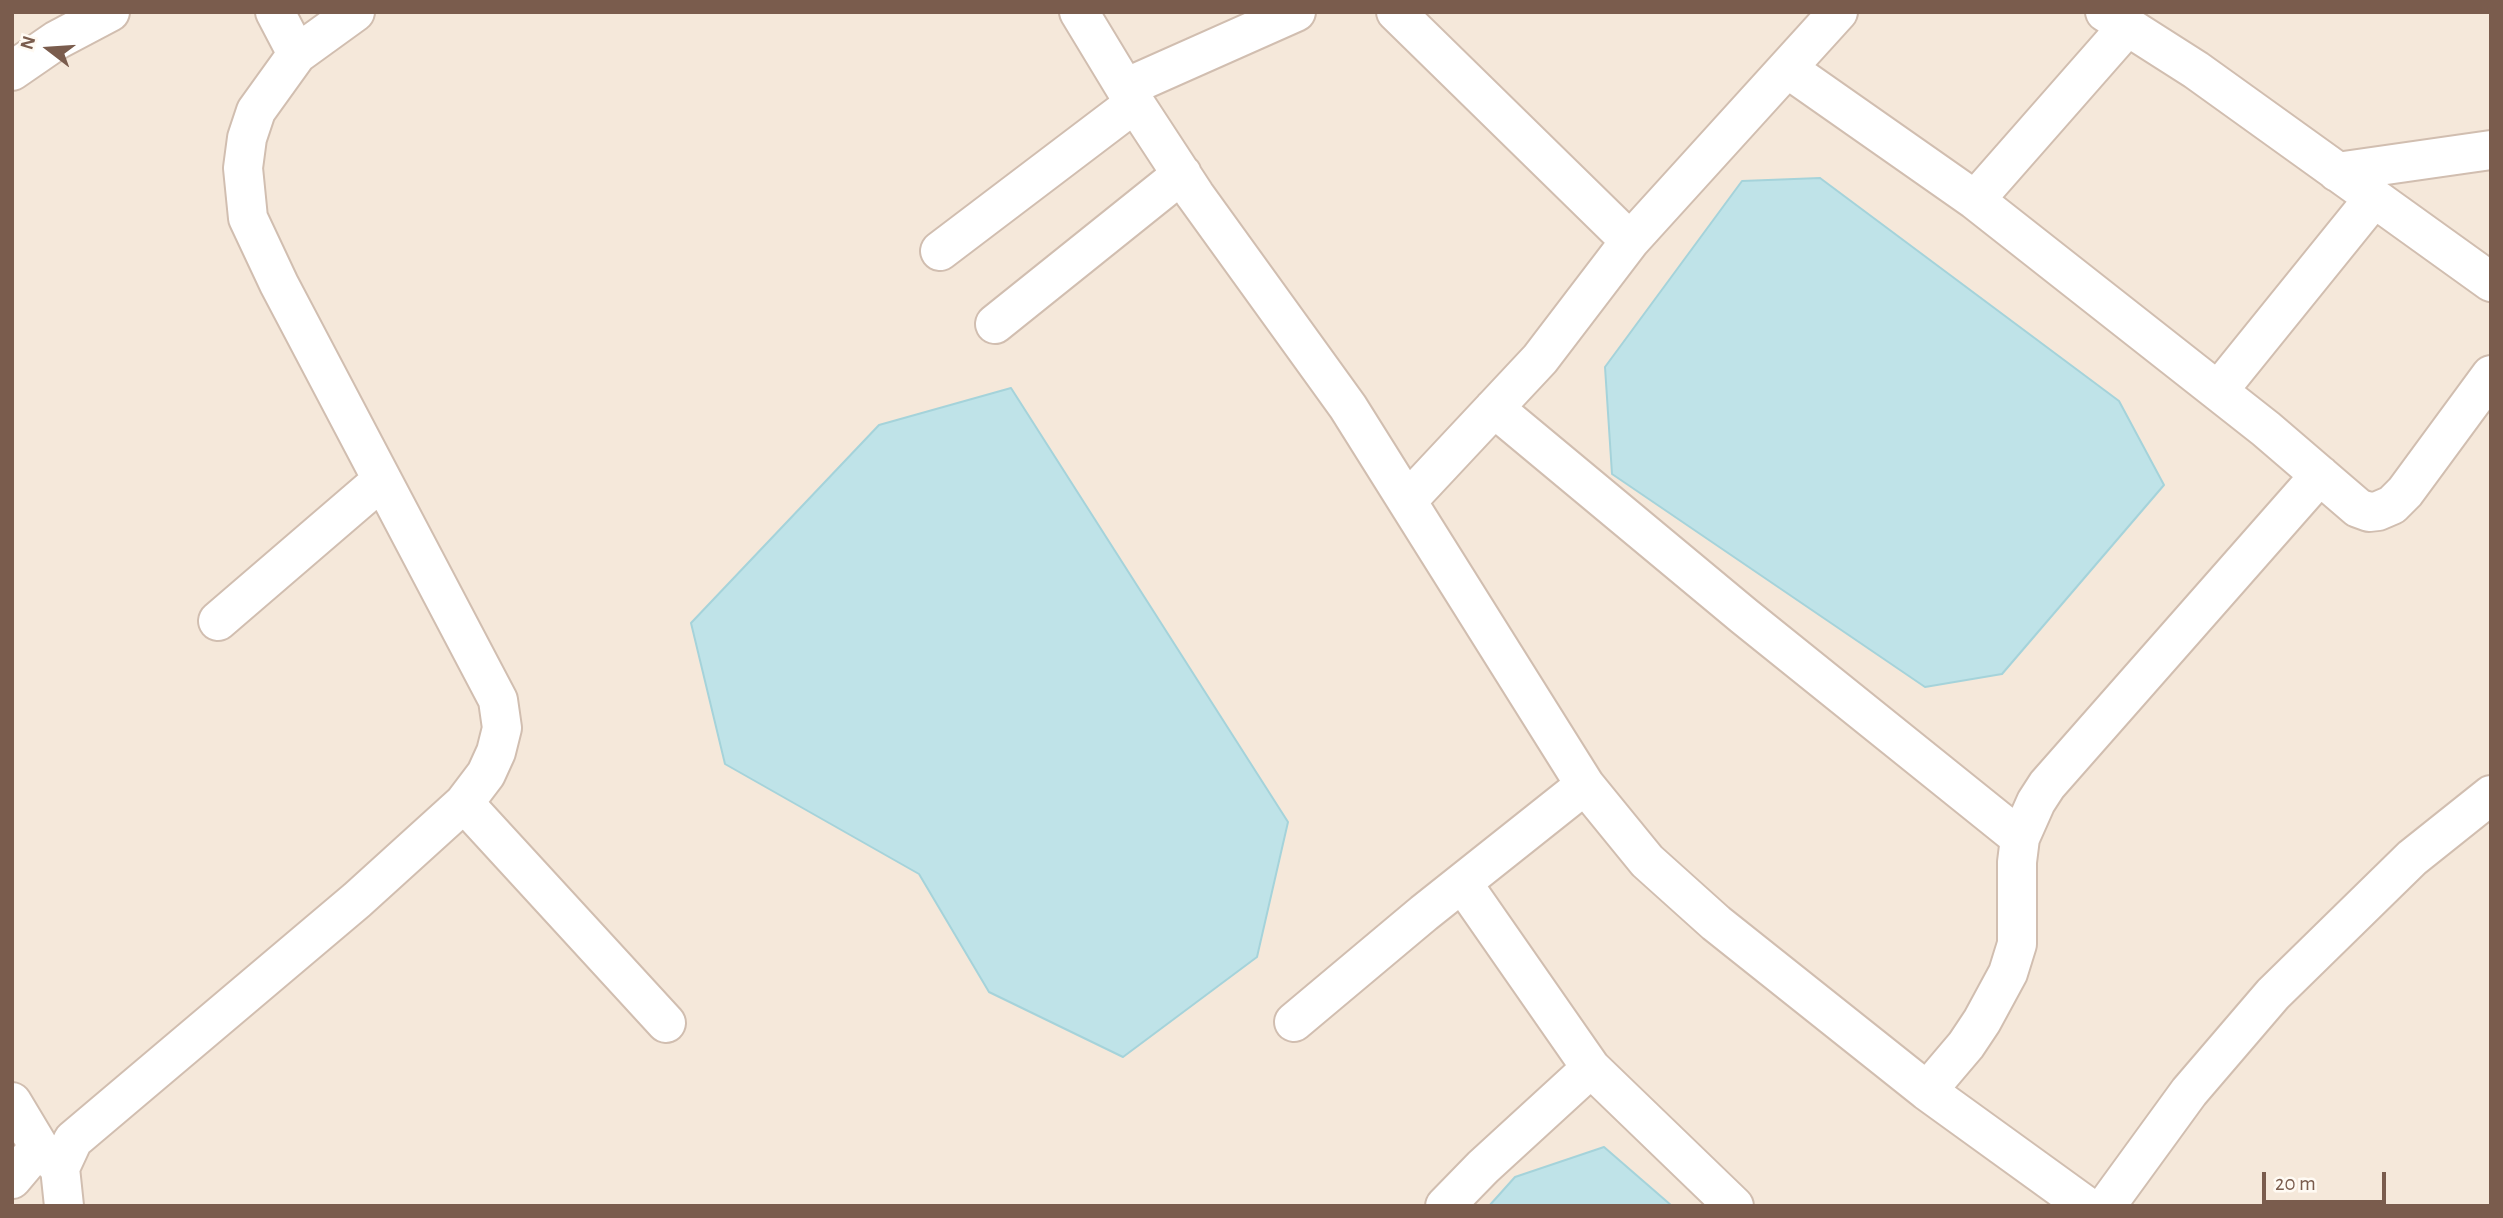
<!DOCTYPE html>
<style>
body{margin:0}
#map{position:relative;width:2503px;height:1218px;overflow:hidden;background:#fdf6ec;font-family:"Alegreya Sans",sans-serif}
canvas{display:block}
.frame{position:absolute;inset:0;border:14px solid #7a5c4d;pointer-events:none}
.north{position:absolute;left:14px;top:14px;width:70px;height:70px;-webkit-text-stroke:5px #fffaf3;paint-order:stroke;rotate:287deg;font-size:19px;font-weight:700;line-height:28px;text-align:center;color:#7a5c4d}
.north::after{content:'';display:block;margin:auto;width:24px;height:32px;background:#7a5c4d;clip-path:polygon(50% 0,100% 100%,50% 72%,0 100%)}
.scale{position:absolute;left:2262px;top:1172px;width:124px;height:32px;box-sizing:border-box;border:4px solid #7a5c4d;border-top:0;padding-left:9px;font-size:21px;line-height:24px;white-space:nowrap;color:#7a5c4d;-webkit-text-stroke:5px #fffaf3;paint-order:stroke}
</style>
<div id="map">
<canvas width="2503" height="1218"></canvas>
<div class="frame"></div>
<div class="north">N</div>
<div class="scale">20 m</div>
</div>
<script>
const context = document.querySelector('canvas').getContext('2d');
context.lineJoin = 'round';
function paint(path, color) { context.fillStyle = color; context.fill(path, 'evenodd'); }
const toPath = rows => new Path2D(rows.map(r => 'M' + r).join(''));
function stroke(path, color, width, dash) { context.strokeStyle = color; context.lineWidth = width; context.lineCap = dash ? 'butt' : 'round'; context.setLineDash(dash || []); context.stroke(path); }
paint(toPath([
 [12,12,2491,12,2491,1206,12,1206]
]), '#f5e8da');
const water = toPath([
 [1820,178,2119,401,2164,485,2002,674,1925,687,1612,474,1605,367,1742,181,1820,178],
 [1011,388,1288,822,1257,957,1123,1057,989,992,919,874,725,764,691,623,879,425,1011,388],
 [1604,1147,1672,1206,1489,1206,1515,1177,1604,1147]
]);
paint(water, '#bfe3e8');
stroke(water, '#a5d3da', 2);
const minor = toPath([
 [275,12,297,54,355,12],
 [1079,12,1125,88,1195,195,1348,407,1585,785,1647,861,1716,923,1927,1091,2086,1206],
 [1396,12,1630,241],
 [2105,12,2196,70,2491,282],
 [1788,69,1975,200,2266,429,2358,508,2369,512,2378,511,2392,505,2405,492,2491,375],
 [12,71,57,40,110,12],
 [1125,88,1296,12],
 [2337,172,2491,150],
 [1975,200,2127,27],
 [940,251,1135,103],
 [995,324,1182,174],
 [2218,391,2374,198],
 [1494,408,1744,616,2020,838],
 [1408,500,1540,359,1630,241,1838,12],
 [218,621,382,480],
 [464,803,666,1023],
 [1463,884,1591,1068,1734,1206],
 [1294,1022,1424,913,1585,785],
 [1927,1091,1966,1045,1982,1021,2008,973,2017,944,2017,862,2020,838,2036,802,2047,785,2320,475],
 [12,1102,39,1147,60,1168],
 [12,1179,39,1147],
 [64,1206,60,1168,73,1140,357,900,464,803,486,774,496,752,502,728,498,700,279,284,248,218,243,168,247,138,256,111,297,54],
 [1445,1206,1483,1167,1591,1068],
 [2106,1206,2189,1092,2273,994,2412,858,2491,795]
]);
stroke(minor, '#d1beb0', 42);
stroke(minor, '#fff', 38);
</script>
